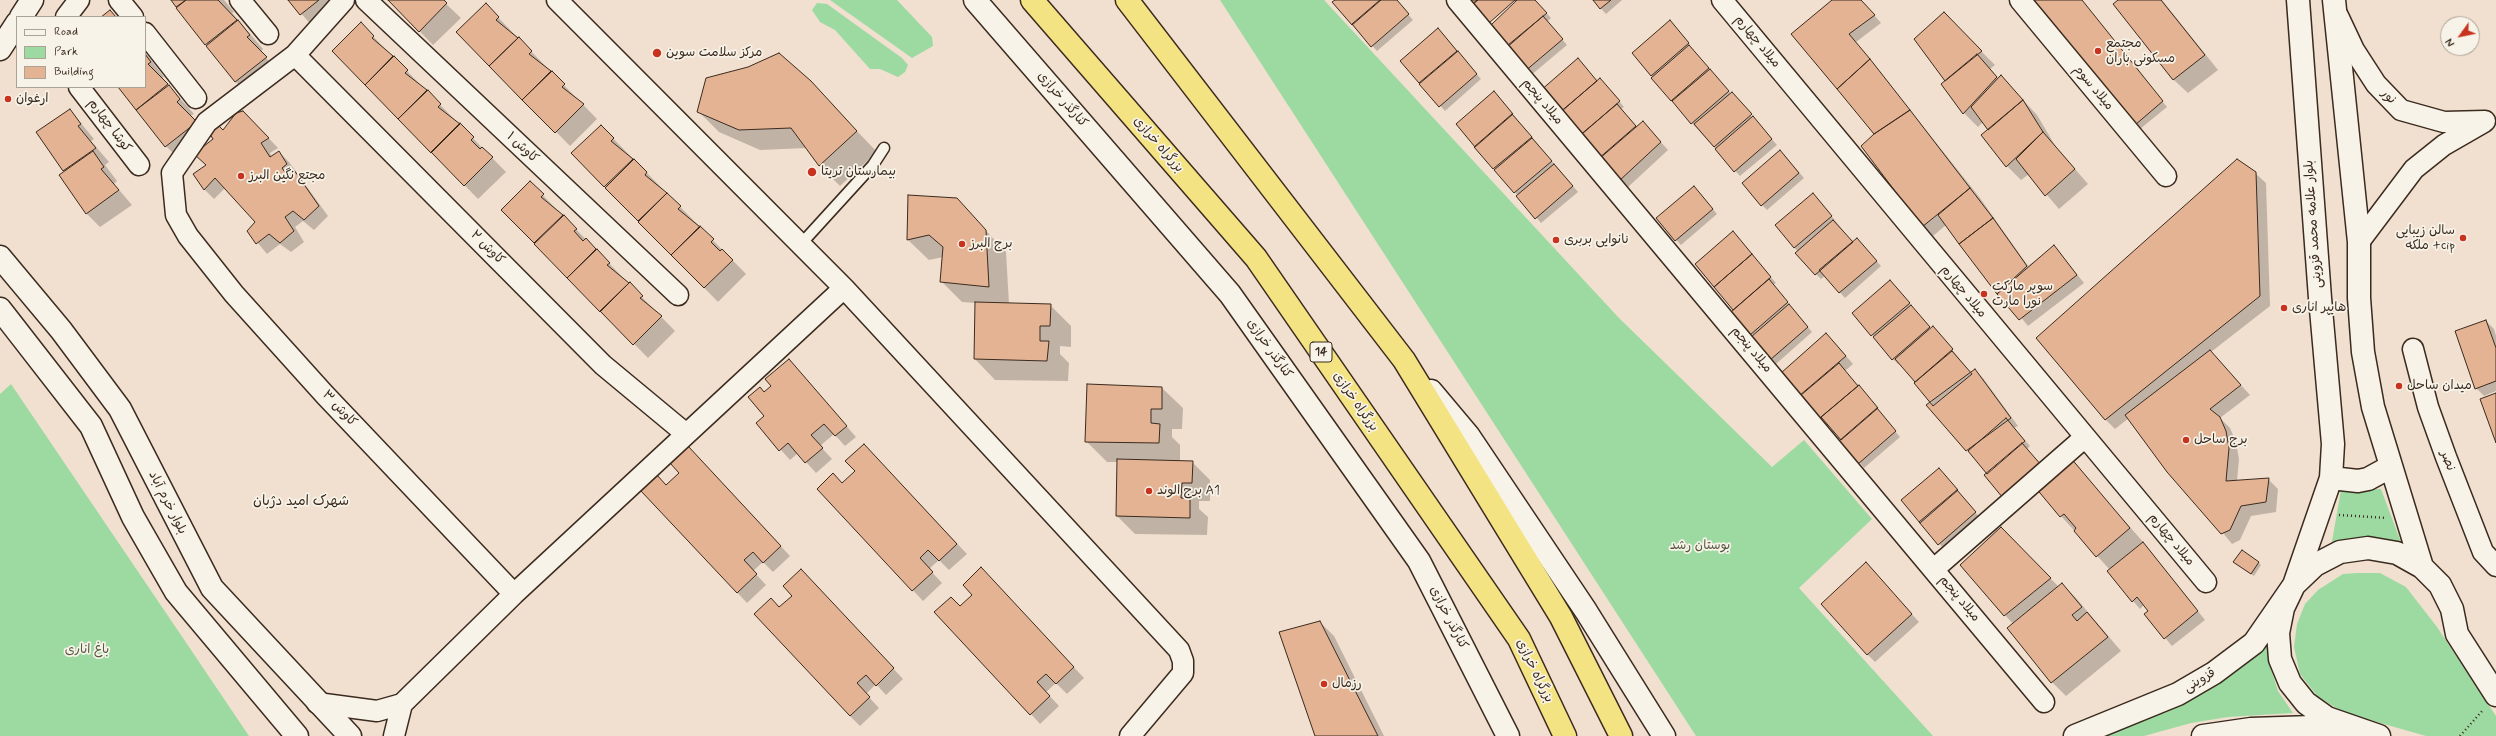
<!DOCTYPE html>
<meta charset="utf-8">
<style>
body{margin:0}
#map{position:relative;width:2496px;height:736px;overflow:hidden;background:#f1e0cf;font-family:Mynerve,sans-serif}
canvas{display:block}
.legend{position:absolute;left:16px;top:16px;width:130px;height:72px;box-sizing:border-box;background:#f7f3e8;border:1px solid #aca397;margin:0;padding:5px 7px;list-style:none;font-size:12px;color:#3b2a1e}
.legend li{display:flex;align-items:center;gap:8px;height:20px}
.legend b{width:20px;border:1px solid #aca397}
.north{position:absolute;left:2440px;top:16px;width:40px;height:40px;box-sizing:border-box;background:#f7f3e8;border:1px solid #aca397;border-radius:50%;rotate:237deg;font-size:11px;font-weight:700;line-height:16px;text-align:center;color:#3b2a1e}
.north::after{content:'';display:block;margin:auto;width:14px;height:18px;background:#c8321e;clip-path:polygon(50% 0,100% 100%,50% 72%,0 100%)}
</style>
<div id="map">
<canvas width="2496" height="736"></canvas>
<ul class="legend">
<li><b style="height:5px;background:#f7f3e8"></b>Road</li>
<li><b style="height:11px;background:#9ddaa2"></b>Park</li>
<li><b style="height:11px;background:#e3b394"></b>Building</li>
</ul>
<div class="north">N</div>
</div>
<script>
const context = document.querySelector('canvas').getContext('2d');
context.lineJoin = 'round';
function paint(path, color) { context.fillStyle = color; context.fill(path, 'evenodd'); }
const toPath = rows => new Path2D(rows.map(r => 'M' + r).join(''));
function stroke(path, color, width, dash) { context.strokeStyle = color; context.lineWidth = width; context.lineCap = dash ? 'butt' : 'round'; context.setLineDash(dash || []); context.stroke(path); }
function drawText(font, color, halo, rows, align = 'center') {
  context.font = font + ' Mynerve,"Playpen Sans Arabic",sans-serif'; context.lineWidth = 3.5; context.setLineDash([]); context.textBaseline = 'middle'; context.strokeStyle = halo; context.fillStyle = color; for (const [text, x, y, turn = 0] of rows) {
    context.save(); context.translate(x, y); context.rotate((+turn || 0) * Math.PI / 180); context.textAlign = isNaN(turn) ? turn : align; if (halo) context.strokeText(text, 0, 0); context.fillText(text, 0, 0); context.restore();
  }
}
paint(toPath([
 [830,0,897,0,932,37,933,46,912,58],
 [1220,0,1324,0,1619,318,1772,467,1804,440,1872,519,1799,588,1933,736,1696,736],
 [817,3,827,4,902,58,908,65,905,72,898,77,880,69,870,69,835,30,820,22,812,10],
 [11,384,185,641,249,736,0,736,0,394],
 [2381,489,2402,545,2377,537,2350,539,2331,547,2341,490],
 [2357,573,2380,573,2406,587,2437,627,2496,716,2496,736,2426,736,2345,713,2318,697,2300,674,2294,647,2297,624,2305,604,2318,590,2343,574],
 [2267,643,2269,663,2278,691,2293,713,2228,717,2191,723,2144,736,2102,736,2191,700]
]), '#9ddaa2');
paint(toPath([
 [172,0,224,0,234,12,232,13,263,49,260,52,280,72,249,96,236,82],
 [289,0,340,0,315,29],
 [389,0,442,0,461,18,433,45],
 [1336,0,1396,0,1413,20,1377,51,1333,2],
 [1534,0,1551,18,1547,22,1567,45,1530,76,1510,46,1492,24],
 [1593,0,1622,0,1606,14],
 [1834,0,1861,0,1881,23,1856,42,1980,198,2028,266,2054,246,2084,283,2028,326,1946,225,1933,236,1923,226,1875,135],
 [2034,0,2081,0,2167,107,2140,129],
 [2119,0,2162,0,2218,70,2188,93,2174,80,2114,4],
 [486,5,597,119,570,146,458,32],
 [1944,14,1995,65,1990,69,1998,78,2001,76,2037,115,2056,147,2088,184,2059,209,2029,174,2021,180,2007,166,1983,122,1978,127,1964,113,1946,81],
 [361,24,506,172,478,199,333,51],
 [1674,27,1710,70,1777,145,1740,176,1671,100,1633,53],
 [1443,34,1481,79,1445,111,1401,61],
 [145,52,164,77,162,78,194,114,190,116,210,136,180,160,166,146,120,87,145,87],
 [810,82,877,152,840,186,819,165,807,148,760,150,719,132,698,111],
 [1598,82,1605,85,1624,107,1621,109,1637,128,1650,130,1668,150,1627,188,1541,91],
 [1499,98,1578,192,1541,223,1457,124],
 [70,110,94,139,91,141,109,162,105,165,117,181,114,184,132,205,100,227,86,213,64,170],
 [253,122,278,148,270,153,272,157,279,152,289,162,328,216,314,230,303,221,295,227,304,242,291,252,280,244,267,254,248,231,256,222,225,188,214,199,204,189,207,165,223,131],
 [601,126,746,274,718,302,573,153],
 [1785,156,1804,178,1767,210,1762,205],
 [2255,173,2266,183,2270,306,2211,352,2250,395,2220,418,2230,428,2236,442,2239,459,2237,481,2268,479,2278,489,2276,512,2251,516,2240,540,2232,544,2129,418,2115,429,2105,419],
 [530,182,675,331,648,358,502,210],
 [1699,192,1717,214,1681,245,1657,219],
 [956,199,1006,252,1009,304,1050,305,1071,326,1071,347,1060,346,1060,354,1069,363,1068,381,995,380,975,359,976,303,962,302,941,281,943,257,929,260,908,240],
 [1818,199,1853,243,1857,239,1881,266,1845,298,1825,276,1821,279,1816,274,1776,225],
 [1737,238,1776,283,1773,285,1812,332,1776,364,1696,264],
 [1895,287,1931,329,1938,332,1971,373,1975,370,1983,378,2018,426,2014,428,2030,446,2027,449,1975,458,1928,405,1932,403,1917,382,1900,363,1898,364,1893,359,1854,313],
 [2486,321,2494,329,2496,336,2496,391,2484,396,2476,388],
 [1834,342,1853,364,1845,371,1900,437,1864,468,1842,440,1800,395],
 [789,360,856,437,845,446,834,434,820,446,832,459,816,473,798,453,790,460,757,423,765,416,765,393,773,386],
 [1162,388,1183,408,1182,429,1172,429,1172,437,1180,445,1180,462,1192,462,1210,480,1210,501,1199,501,1199,509,1208,517,1207,535,1135,534,1117,516,1118,462,1107,462,1086,441],
 [864,445,967,554,949,570,939,560,929,569,942,583,923,601,818,489,843,484,856,471],
 [698,457,790,556,773,572,763,562,753,571,766,585,747,603,642,491,667,486],
 [2070,459,2144,543,2205,620,2172,646,2145,614,2149,611,2144,605,2140,609,2133,601,2110,570,2061,516],
 [1944,474,1980,518,1944,549,1902,500],
 [2001,529,2059,587,2062,584,2076,598,2121,651,2066,696,2052,682,2013,624,1961,565],
 [2259,563,2261,565,2254,576,2236,564],
 [1873,571,1919,622,1875,662,1867,654],
 [991,579,1084,678,1067,694,1056,683,1046,692,1059,706,1040,724,1031,714,960,607],
 [811,580,903,679,886,695,876,684,866,694,879,708,860,726,850,716,780,609],
 [1320,622,1334,636,1384,736,1316,736]
]), '#0003');
const building = toPath([
 [171,0,186,0,176,7,171,0],
 [186,0,218,0,237,20,205,45,176,8,186,0],
 [288,0,319,0,300,15,288,0],
 [388,0,444,0,447,3,419,32,388,0],
 [1335,0,1381,0,1352,25,1332,2,1335,0],
 [1380,0,1397,0,1409,14,1371,47,1352,24,1380,0],
 [1466,0,1478,0,1471,6,1466,0],
 [1477,0,1517,0,1491,25,1471,5,1477,0],
 [1515,0,1535,0,1547,13,1508,45,1489,23,1515,0],
 [1593,0,1611,0,1600,9,1593,0],
 [1832,0,1861,0,1875,15,1849,34,1870,59,1837,89,1791,34,1832,0],
 [2033,0,2082,0,2163,101,2135,125,2033,0],
 [2118,0,2161,0,2205,55,2173,80,2113,4,2118,0],
 [486,3,499,17,496,20,518,38,489,66,456,32,486,3],
 [110,10,116,17,101,17,110,10],
 [1944,12,1982,51,1945,81,1914,39,1944,12],
 [1543,16,1563,39,1524,72,1505,49,1543,16],
 [238,20,250,35,247,37,267,57,235,82,206,46,238,20],
 [1670,20,1689,43,1651,76,1632,53,1670,20],
 [361,22,374,36,372,38,393,56,365,85,332,51,361,22],
 [1438,28,1457,51,1419,83,1400,61,1438,28],
 [519,37,532,51,529,54,551,71,522,100,489,66,519,37],
 [1689,45,1709,68,1671,101,1651,78,1689,45],
 [1458,51,1477,74,1439,107,1419,84,1458,51],
 [779,53,811,81,857,131,819,166,791,128,739,130,697,112,706,78,748,67,779,53],
 [145,54,151,62,148,64,168,84,136,110,118,87,145,87,145,54],
 [1977,54,1997,77,1963,114,1941,84,1977,54],
 [394,56,408,70,405,73,427,90,398,119,365,85,394,56],
 [1578,58,1597,81,1559,113,1540,91,1578,58],
 [1870,59,1910,110,1874,134,1837,89,1870,59],
 [1710,69,1729,91,1691,124,1672,101,1710,69],
 [552,71,565,84,562,87,584,104,555,133,522,100,552,71],
 [2001,75,2023,100,1988,130,1971,107,2001,75],
 [1600,78,1620,101,1582,134,1562,111,1600,78],
 [169,85,180,99,177,102,197,122,165,147,136,110,169,85],
 [428,90,441,104,438,107,460,124,431,153,398,119,428,90],
 [1494,91,1513,114,1475,147,1456,124,1494,91],
 [1732,92,1752,114,1714,147,1694,124,1732,92],
 [2023,100,2043,132,2006,167,1981,135,2023,100],
 [1617,104,1636,126,1598,159,1579,136,1617,104],
 [70,109,81,124,78,126,96,148,63,171,36,132,70,109],
 [1910,110,1970,188,1922,227,1861,146,1874,134,1910,110],
 [243,111,269,138,261,143,270,157,279,151,287,164,282,168,289,178,294,170,319,206,304,220,293,211,285,217,294,231,280,243,269,234,256,244,247,231,255,222,215,178,204,190,193,174,206,165,194,154,213,139,210,134,218,125,223,130,236,113,243,111],
 [1512,114,1532,137,1493,169,1474,147,1512,114],
 [1753,116,1772,139,1734,172,1715,149,1753,116],
 [1643,121,1661,142,1619,181,1599,159,1643,121],
 [460,123,474,137,471,140,480,149,482,147,493,157,464,186,431,152,460,123],
 [601,125,614,138,611,141,633,159,604,187,571,153,601,125],
 [2043,132,2075,169,2045,196,2016,159,2043,132],
 [1532,138,1552,161,1514,193,1494,170,1532,138],
 [1780,150,1799,173,1761,206,1742,183,1780,150],
 [93,151,104,167,101,169,119,190,86,214,59,175,93,151],
 [634,159,647,172,645,175,667,193,638,221,605,188,634,159],
 [2237,159,2256,172,2260,296,2105,420,2036,338,2237,159],
 [1554,164,1573,186,1535,219,1516,196,1554,164],
 [530,181,544,194,541,197,563,215,534,243,501,210,530,181],
 [1694,186,1713,209,1675,241,1656,218,1694,186],
 [1970,188,1993,218,1959,244,1938,215,1970,188],
 [667,193,681,206,678,209,700,227,671,255,638,222,667,193],
 [1813,193,1832,216,1794,248,1775,225,1813,193],
 [908,195,957,198,986,230,989,287,940,282,943,247,929,235,907,240,908,195],
 [564,215,577,229,574,231,583,241,586,238,596,249,567,278,534,244,564,215],
 [1993,218,2027,266,1997,294,1959,244,1993,218],
 [1833,220,1853,242,1815,275,1795,253,1833,220],
 [700,226,714,239,711,242,720,251,722,249,733,260,704,288,671,255,700,226],
 [1733,231,1752,254,1714,287,1695,264,1733,231],
 [1857,238,1877,261,1839,293,1819,270,1857,238],
 [2054,245,2077,275,2019,320,1997,294,2054,245],
 [597,249,610,263,607,265,629,283,600,312,567,278,597,249],
 [1752,254,1771,277,1733,310,1714,287,1752,254],
 [1769,279,1788,302,1750,335,1731,312,1769,279],
 [1890,280,1910,303,1871,336,1852,313,1890,280],
 [630,282,643,296,640,298,662,316,633,345,600,311,630,282],
 [975,302,1051,304,1050,326,1040,326,1040,341,1049,341,1047,361,974,359,975,302],
 [1789,304,1808,327,1770,360,1751,337,1789,304],
 [1911,305,1930,327,1892,360,1873,337,1911,305],
 [2486,320,2496,348,2496,381,2475,389,2455,331,2486,320],
 [1933,326,1953,349,1915,382,1895,359,1933,326],
 [1826,333,1846,356,1799,396,1781,373,1826,333],
 [2210,350,2241,385,2210,409,2220,417,2226,431,2229,448,2226,481,2269,478,2266,502,2241,506,2230,530,2221,534,2167,472,2125,415,2210,350],
 [1952,351,1972,374,1933,406,1914,383,1952,351],
 [789,359,847,426,835,436,824,424,811,435,823,448,805,463,788,443,779,451,756,423,764,416,748,397,760,387,764,392,771,386,765,379,789,359],
 [1839,363,1858,386,1820,418,1801,395,1839,363],
 [1975,369,2011,418,1966,451,1926,405,1975,369],
 [1087,384,1162,387,1162,409,1151,409,1151,423,1160,424,1159,443,1085,442,1087,384],
 [1859,385,1878,408,1841,440,1821,417,1859,385],
 [2496,393,2496,443,2480,399,2496,393],
 [1877,408,1896,431,1858,464,1839,441,1877,408],
 [2006,418,2025,441,1987,474,1968,451,2006,418],
 [2022,443,2042,466,2003,498,1984,475,2022,443],
 [864,444,957,544,939,561,928,550,920,558,933,572,912,591,817,489,833,473,842,483,855,471,845,461,864,444],
 [688,446,781,546,763,563,753,552,744,560,757,574,737,593,641,491,657,475,666,485,679,473,670,463,688,446],
 [2070,457,2130,528,2096,557,2074,531,2076,528,2064,514,2060,517,2035,487,2070,457],
 [1117,459,1193,461,1192,483,1182,483,1181,498,1190,498,1190,518,1116,516,1117,459],
 [1939,468,1958,490,1920,523,1901,500,1939,468],
 [1957,490,1976,512,1938,545,1919,522,1957,490],
 [2001,527,2051,578,2004,616,1960,565,2001,527],
 [2143,542,2198,611,2164,639,2144,614,2148,611,2137,597,2132,602,2107,571,2143,542],
 [2242,550,2259,562,2251,574,2233,562,2242,550],
 [1866,562,1912,614,1867,655,1821,604,1866,562],
 [981,567,1074,667,1056,684,1046,674,1037,682,1050,696,1030,715,934,612,951,597,960,606,972,595,963,585,981,567],
 [801,569,894,668,876,686,866,675,857,683,870,697,850,716,754,614,771,598,779,607,792,596,783,586,801,569],
 [2062,583,2082,607,2072,615,2077,621,2087,612,2108,637,2051,683,2007,628,2062,583],
 [1320,621,1378,736,1315,736,1279,632,1320,621]
]);
paint(building, '#e3b394');
stroke(building, '#3b2a1e', 1);
const service = toPath([
 [801,244,873,165,884,148]
]);
const minor = toPath([
 [119,0,133,17],
 [240,0,268,34],
 [344,0,295,55,207,122,172,173,176,215,188,236,234,294,325,395,514,594],
 [366,0,678,295],
 [557,0,844,288,1179,650,1183,661,1183,673,1130,736],
 [1457,0,2044,702],
 [1722,0,2206,582],
 [2020,0,2166,176],
 [2338,16,2354,50,2376,84,2401,110,2444,122,2485,121],
 [66,17,79,0],
 [145,33,196,98],
 [295,55,603,365,685,433],
 [79,87,139,165],
 [2359,242,2414,169,2444,145,2484,122],
 [2413,349,2428,407,2446,457,2483,552,2496,566],
 [1934,569,2084,438],
 [317,703,377,711,402,704,514,594,844,288],
 [394,736,402,704]
]);
const tertiary = toPath([
 [975,0,1230,294,1419,561,1508,736],
 [2334,0,2359,242,2359,298,2363,352,2373,407,2422,567],
 [0,257,61,330,120,409,212,588,350,736],
 [0,309,91,426,133,517,176,592,297,736],
 [1431,391,1468,435,1586,611,1664,736],
 [2331,478,2358,481,2368,479,2390,467],
 [2075,736,2178,694,2214,673,2254,643,2294,585,2331,478,2333,444,2320,298,2298,0],
 [2203,736,2251,729,2343,726],
 [2379,736,2327,718,2306,703,2290,683,2280,659,2278,633,2283,608,2294,585,2315,565,2340,552,2368,548,2397,553,2422,567,2440,585,2452,609,2457,634,2496,695]
]);
const secondary = toPath([
 [21,17,32,0],
 [0,49,17,23]
]);
const trunk = toPath([
 [1032,0,1256,258,1519,639,1565,736],
 [1127,0,1404,360,1561,617,1621,736]
]);
stroke(service, '#3b2a1e', 13);
stroke(minor, '#3b2a1e', 23);
stroke(tertiary, '#3b2a1e', 25);
stroke(secondary, '#3b2a1e', 25);
stroke(trunk, '#3b2a1e', 25);
stroke(toPath([
 [2339,515,2386,518],
 [2460,736,2483,710]
]), '#3b2a1e', 2.5, [1, 3]);
stroke(service, '#f7f3e8', 10);
stroke(minor, '#f7f3e8', 20);
stroke(tertiary, '#f7f3e8', 22);
stroke(secondary, '#f7f3e8', 22);
stroke(trunk, '#f4e382', 22);
for (const [x, y, r, color] of [
 [2098,51,4,"#c8321e"],
 [657,53,5,"#c8321e"],
 [8,99,4,"#c8321e"],
 [812,172,5,"#c8321e"],
 [241,176,4,"#c8321e"],
 [2463,238,4,"#c8321e"],
 [1556,240,4,"#c8321e"],
 [962,244,4,"#c8321e"],
 [1984,294,4,"#c8321e"],
 [2284,308,4,"#c8321e"],
 [2399,386,4,"#c8321e"],
 [2186,440,4,"#c8321e"],
 [1149,491,4,"#c8321e"],
 [1324,684,4,"#c8321e"]
]) { const dot = new Path2D(); dot.arc(x, y, r, 0, 2 * Math.PI); context.fillStyle = color; context.fill(dot); stroke(dot, '#f7f3e8', 1.5); }
for (const [x, y, w] of [
 [1321,352,22]
]) { const box = new Path2D(); box.roundRect(x - w / 2, y - 10, w, 20, 3); context.fillStyle = '#f7f3e8'; context.fill(box); stroke(box, '#3b2a1e', 1); }
drawText('bold 12px', '#3b2a1e', null, [
 ["14",1321,352]
]);
drawText('13px', '#3b2a1e', '#f7f3e8', [
 ["میلاد چهارم",1757,42,50],
 ["میلاد سوم",2093,88,50],
 ["نور",2388,97,45],
 ["کنارگذر خرازی",1062,100,49],
 ["میلاد پنجم",1542,102,50],
 ["کوشا چهارم",109,126,53],
 ["بزرگراه خرازی",1158,145,49],
 ["کاوش ۱",522,148,43],
 ["بلوار علامه محمد قزوینی",2314,224,-94],
 ["کاوش ۲",487,248,45],
 ["میلاد چهارم",1963,292,50],
 ["کنارگذر خرازی",1269,349,55],
 ["میلاد پنجم",1751,350,50],
 ["بزرگراه خرازی",1355,402,55],
 ["کاوش ۳",339,409,47],
 ["نصر",2447,461,69],
 ["بلوار خرم آباد",167,503,63],
 ["میلاد چهارم",2171,540,50],
 ["میلاد پنجم",1959,599,50],
 ["کنارگذر خرازی",1448,618,63],
 ["بزرگراه خرازی",1534,671,64],
 ["قزوینی",2200,681,-31]
]);
drawText('13px', '#3b2a1e', '#f7f3e8', [
 ["مجتمع",2106,44],
 ["مسکونی باران",2106,59],
 ["مرکز سلامت سوین",666,53],
 ["ارغوان",16,99],
 ["بیمارستان تریتا",821,172],
 ["مجتع نگین البرز",249,176],
 ["سالن زیبایی",2455,231,"right"],
 ["ملکه +cip",2455,246,"right"],
 ["نانوایی بربری",1564,240],
 ["برج البرز",970,244],
 ["سوپر مارکت",1992,287],
 ["نورا مارت",1992,302],
 ["هايپر اناری",2292,308],
 ["میدان ساحل",2407,386],
 ["برج ساحل",2194,440],
 ["برج الوند A1",1157,491],
 ["رزمال",1332,684]
], 'left');
drawText('13px', '#54563f', '#f7f3e8', [
 ["بوستان رشد",1700,546],
 ["باغ اناری",87,650]
]);
drawText('14px', '#3b2a1e', '#f7f3e8', [
 ["شهرک امید دژبان",301,502]
]);
</script>
